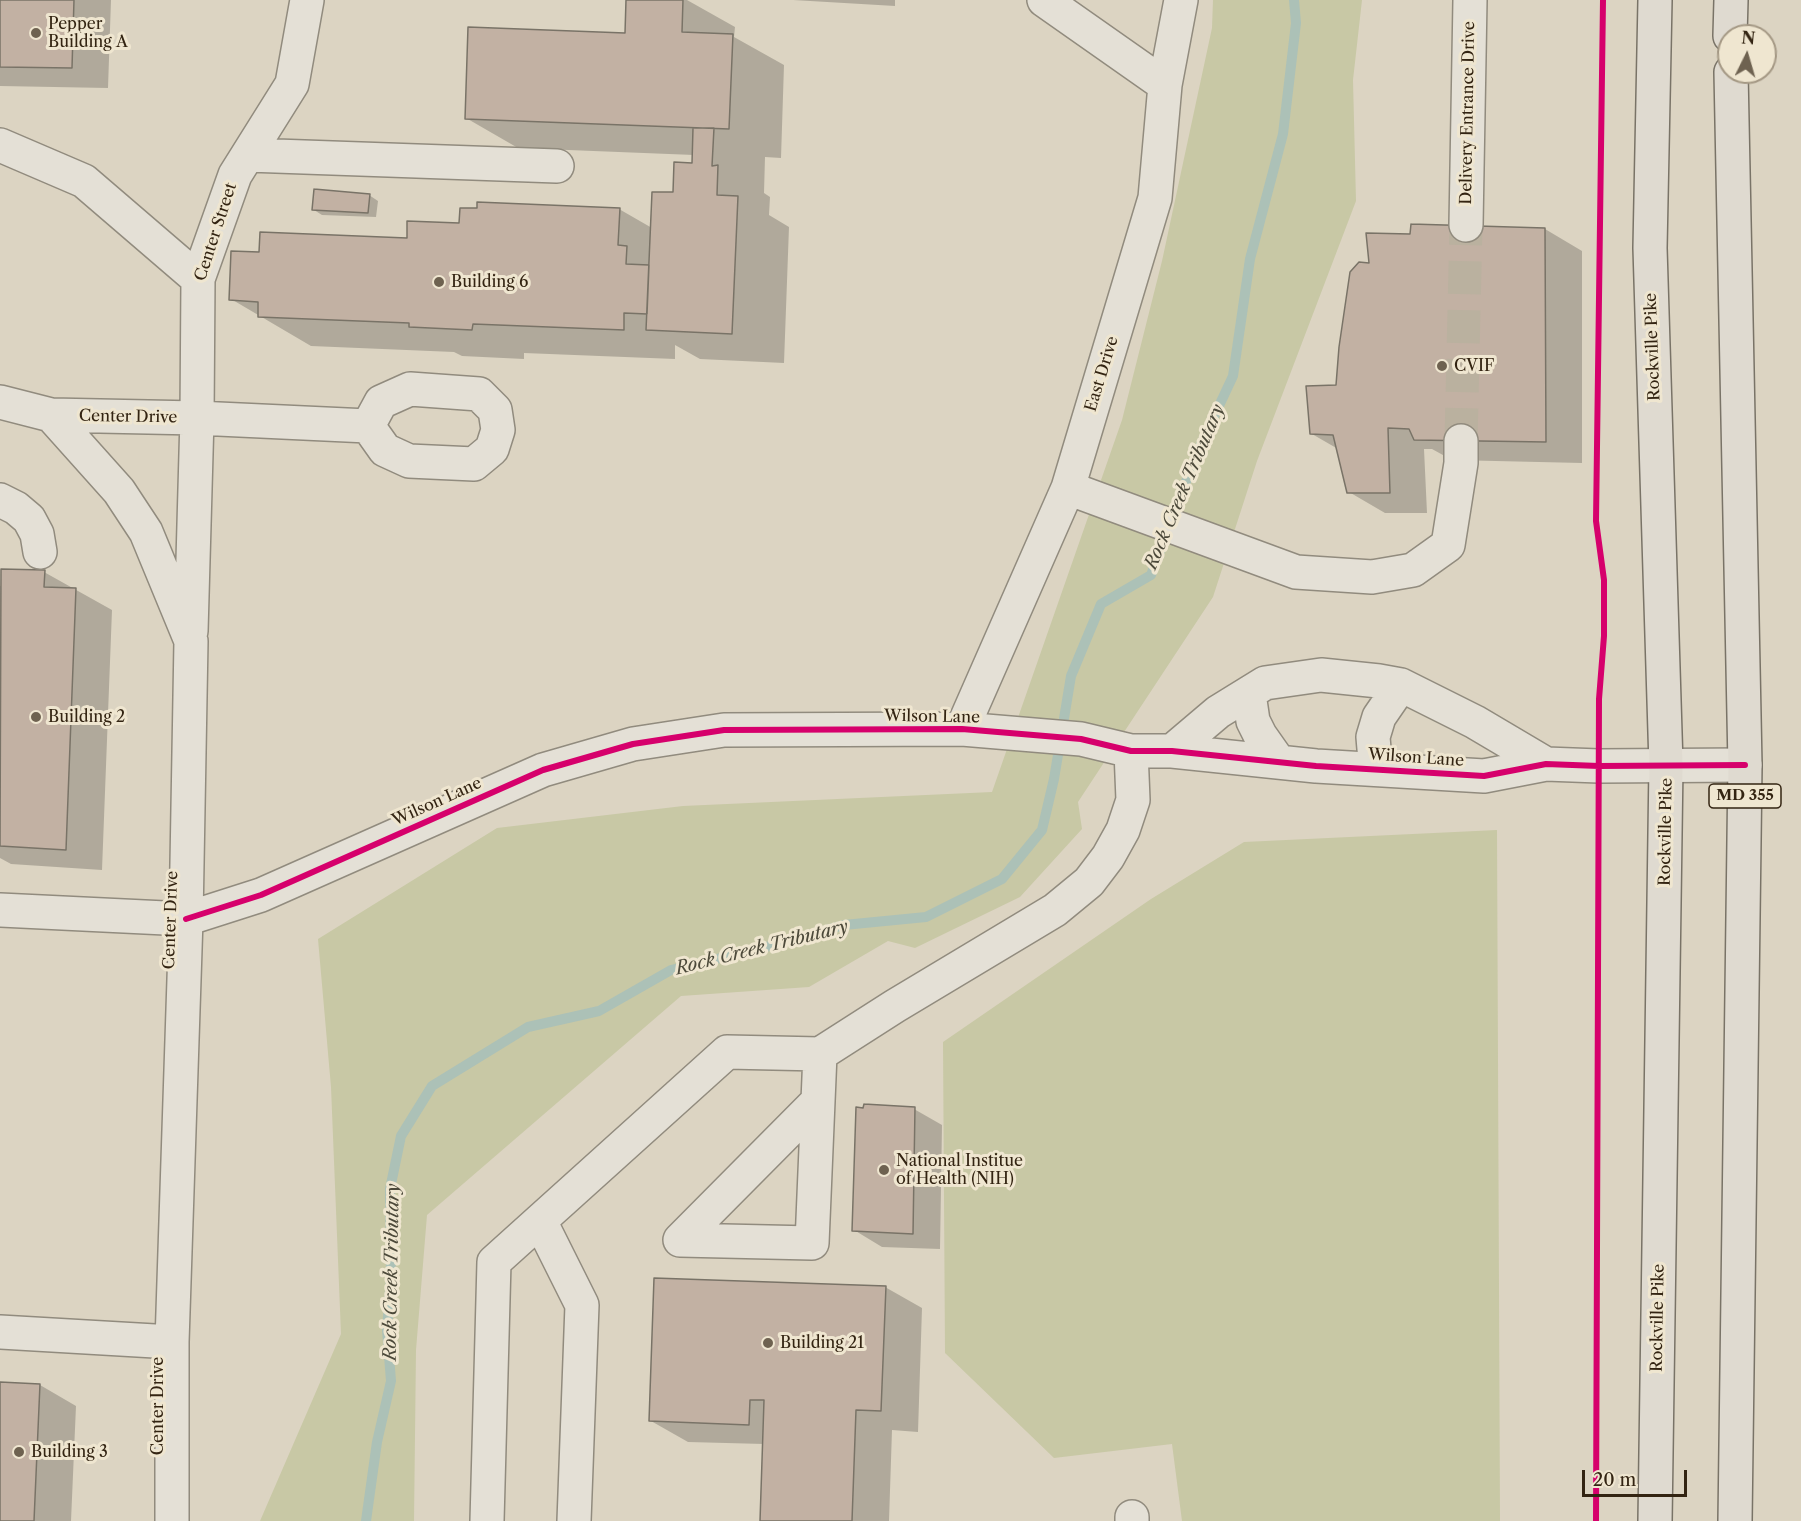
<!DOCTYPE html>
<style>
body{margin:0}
#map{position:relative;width:1801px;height:1521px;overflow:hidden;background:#dcd4c2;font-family:"Libre Caslon Text",serif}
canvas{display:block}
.north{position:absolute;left:1717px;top:24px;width:60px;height:60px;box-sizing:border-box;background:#efe6d0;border:2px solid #a49884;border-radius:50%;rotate:5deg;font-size:16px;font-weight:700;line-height:24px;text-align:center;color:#332412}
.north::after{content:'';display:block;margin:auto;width:21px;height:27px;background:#6e6250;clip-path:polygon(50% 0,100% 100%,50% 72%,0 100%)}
.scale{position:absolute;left:1582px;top:1470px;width:105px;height:27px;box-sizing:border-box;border:3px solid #332412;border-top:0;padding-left:8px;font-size:18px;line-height:21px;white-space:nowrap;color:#332412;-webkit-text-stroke:4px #efe6d0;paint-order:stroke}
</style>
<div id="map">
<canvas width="1801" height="1521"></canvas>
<div class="north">N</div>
<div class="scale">20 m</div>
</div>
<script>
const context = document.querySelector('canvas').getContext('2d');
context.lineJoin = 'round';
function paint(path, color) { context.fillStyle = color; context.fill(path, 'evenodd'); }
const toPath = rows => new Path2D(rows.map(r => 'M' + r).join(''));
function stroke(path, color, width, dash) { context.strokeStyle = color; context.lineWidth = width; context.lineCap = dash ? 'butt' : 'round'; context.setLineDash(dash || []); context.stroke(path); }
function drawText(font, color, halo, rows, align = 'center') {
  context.font = font + ' "Libre Caslon Text",serif'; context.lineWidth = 6; context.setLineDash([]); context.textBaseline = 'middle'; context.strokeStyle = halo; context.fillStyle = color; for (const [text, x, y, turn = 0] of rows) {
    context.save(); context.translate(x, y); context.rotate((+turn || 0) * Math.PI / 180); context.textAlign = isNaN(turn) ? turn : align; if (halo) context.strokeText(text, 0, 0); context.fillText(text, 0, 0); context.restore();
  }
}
paint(toPath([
 [1213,0,1362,0,1353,80,1356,201,1257,461,1213,597,1078,802,1082,829,1020,897,915,948,888,941,809,987,681,996,427,1215,416,1350,414,1521,260,1521,341,1334,331,1087,318,939,497,828,683,806,992,792,1122,420,1162,261,1212,28],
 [1497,830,1500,1521,1182,1521,1172,1444,1054,1458,945,1353,943,1042,1151,899,1244,842]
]), '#c8c8a5');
paint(toPath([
 [0,0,111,0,108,88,0,86],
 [627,0,687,0,735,27,734,37,784,65,781,158,765,157,764,193,770,197,769,215,789,227,784,363,700,359,675,345,675,359,524,353,524,359,462,356,454,352,311,346,231,299,261,254,408,240,461,224,619,209,652,228,694,165,694,155,518,148,466,118,626,34],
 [793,0,895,0,895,6],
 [369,195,378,201,376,217,322,215,314,210],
 [1545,229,1582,251,1582,463,1452,460,1432,449,1424,449,1427,513,1385,513,1349,492,1338,449,1312,434,1337,387,1370,264,1411,236],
 [44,572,112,610,102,870,11,864,0,858,0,586],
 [914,1109,942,1125,940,1249,882,1247,854,1230],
 [885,1287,922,1308,918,1432,892,1430,889,1521,762,1521,764,1444,688,1442,651,1421],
 [0,1384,40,1385,76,1406,71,1521,0,1521]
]), '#0003');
stroke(toPath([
 [366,1521,377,1442,391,1381,387,1330,391,1277,390,1189,401,1136,432,1086,528,1027,599,1011,671,970,766,947,844,925,926,917,1002,879,1042,830,1054,779,1071,676,1101,604,1151,575,1196,455,1233,376,1250,259,1283,134,1296,23,1294,0]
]), '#acc1b7', 10);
const building = toPath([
 [0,0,74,0,72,68,0,67,0,0],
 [626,0,683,0,682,32,733,34,729,129,465,119,468,27,625,33,626,0],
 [693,128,714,128,712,166,718,165,717,195,738,196,732,334,646,330,652,192,673,192,674,162,692,163,693,128],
 [314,189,370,194,368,213,312,210,314,189],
 [477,202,620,208,618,245,627,246,626,264,649,265,647,314,624,313,624,330,473,324,472,330,409,327,409,323,258,317,258,302,229,300,231,251,259,252,260,232,407,238,407,221,459,223,460,208,477,208,477,202],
 [1411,224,1545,228,1546,442,1414,440,1409,429,1388,428,1390,493,1347,493,1333,435,1310,434,1306,386,1336,385,1339,347,1350,272,1359,262,1369,263,1366,233,1410,234,1411,224],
 [1,569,45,570,44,587,76,588,66,850,0,846,1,569],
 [864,1104,915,1107,913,1234,852,1231,856,1107,863,1108,864,1104],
 [654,1278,886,1286,881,1411,856,1410,852,1521,760,1521,764,1400,750,1400,749,1425,649,1421,654,1278],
 [0,1382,40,1384,34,1521,0,1521,0,1382]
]);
paint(building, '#c2b1a3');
stroke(building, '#797367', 1.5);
stroke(toPath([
 [1461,441,1466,225]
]), '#bab19f', 33, [33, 16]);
const minor = toPath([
 [307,0,292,84,235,175,198,279,197,418,368,426,385,450,409,461,474,464,492,449,498,430,495,410,479,394,410,389,381,402,368,426],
 [1044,0,1165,85],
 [0,145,84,181,198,279],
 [248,155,557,166],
 [1466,225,1470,0],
 [0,402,51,415,119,491,146,532,191,641,186,919,172,1342,172,1521],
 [51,415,197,418,191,631],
 [1068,488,1296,572,1372,577,1413,570,1448,545,1461,463,1461,441],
 [0,500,16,508,29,519,37,534,40,552],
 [1249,694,1253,721,1260,735,1279,762],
 [962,729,1068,488,1155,198,1165,85,1181,0],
 [1172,751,1218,712,1265,683,1321,675,1379,681,1401,685,1475,722,1546,764],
 [1382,770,1374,749,1373,737,1379,717,1401,685],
 [0,910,186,919,261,895,543,770,633,744,724,730,962,729,1081,739,1131,751,1172,751,1316,766,1484,776,1546,764,1599,766,1745,765],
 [818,1101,680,1240,812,1243,818,1101,820,1054],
 [540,1221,582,1305,574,1521],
 [0,1332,172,1342],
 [1132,1517,1132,1521],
 [487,1521,494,1262,727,1052,820,1054,895,1006,1055,910,1089,882,1108,857,1123,830,1133,800,1131,751]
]);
const major = toPath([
 [1655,0,1650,248,1666,765,1655,1521],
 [1730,36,1731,0],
 [1731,72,1745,765,1735,1521]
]);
stroke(minor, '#918b7e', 36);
stroke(major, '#797367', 36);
stroke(minor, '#e4e0d6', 33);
stroke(major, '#dfdad0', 33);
stroke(toPath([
 [186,919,261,895,543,770,633,744,724,730,962,729,1081,739,1131,751,1172,751,1316,766,1484,776,1546,764,1599,766,1745,765],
 [1596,1521,1599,699,1604,636,1604,580,1596,521,1603,0]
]), '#d6006c', 6);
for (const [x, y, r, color] of [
 [36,33,6,"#6e6250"],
 [439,282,6,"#6e6250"],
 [1442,366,6,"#6e6250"],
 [36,717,6,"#6e6250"],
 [884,1170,6,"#6e6250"],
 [768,1343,6,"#6e6250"],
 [19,1452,6,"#6e6250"]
]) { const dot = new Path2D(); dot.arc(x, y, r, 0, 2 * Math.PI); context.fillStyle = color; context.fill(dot); stroke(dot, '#efe6d0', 2); }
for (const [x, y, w] of [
 [1745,796,72]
]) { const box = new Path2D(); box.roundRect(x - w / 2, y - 12, w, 24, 4.5); context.fillStyle = '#efe6d0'; context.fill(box); stroke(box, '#332412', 1.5); }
drawText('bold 15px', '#332412', null, [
 ["MD 355",1745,796]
]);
drawText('16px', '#332412', '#efe6d0', [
 ["Pepper",48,24],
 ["Building A",48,42],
 ["Building 6",451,282],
 ["CVIF",1454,366],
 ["Building 2",48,717],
 ["National Institue",896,1161],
 ["of Health (NIH)",896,1179],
 ["Building 21",780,1343],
 ["Building 3",31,1452]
], 'left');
drawText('16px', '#332412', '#efe6d0', [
 ["Delivery Entrance Drive",1468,113,-89],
 ["Center Street",216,232,-72],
 ["Rockville Pike",1653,347,-92],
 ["East Drive",1102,374,-73],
 ["Center Drive",128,417,1],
 ["Wilson Lane",932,717,1],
 ["Wilson Lane",1416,758,4],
 ["Wilson Lane",437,802,-24],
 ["Rockville Pike",1666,832,-89],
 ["Center Drive",171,920,-88],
 ["Rockville Pike",1658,1318,-89],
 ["Center Drive",158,1406,-90]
]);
drawText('italic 18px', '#4c493a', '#efe6d0', [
 ["Rock Creek Tributary",1185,487,-67],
 ["Rock Creek Tributary",762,948,-14],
 ["Rock Creek Tributary",392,1272,-89]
]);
</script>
